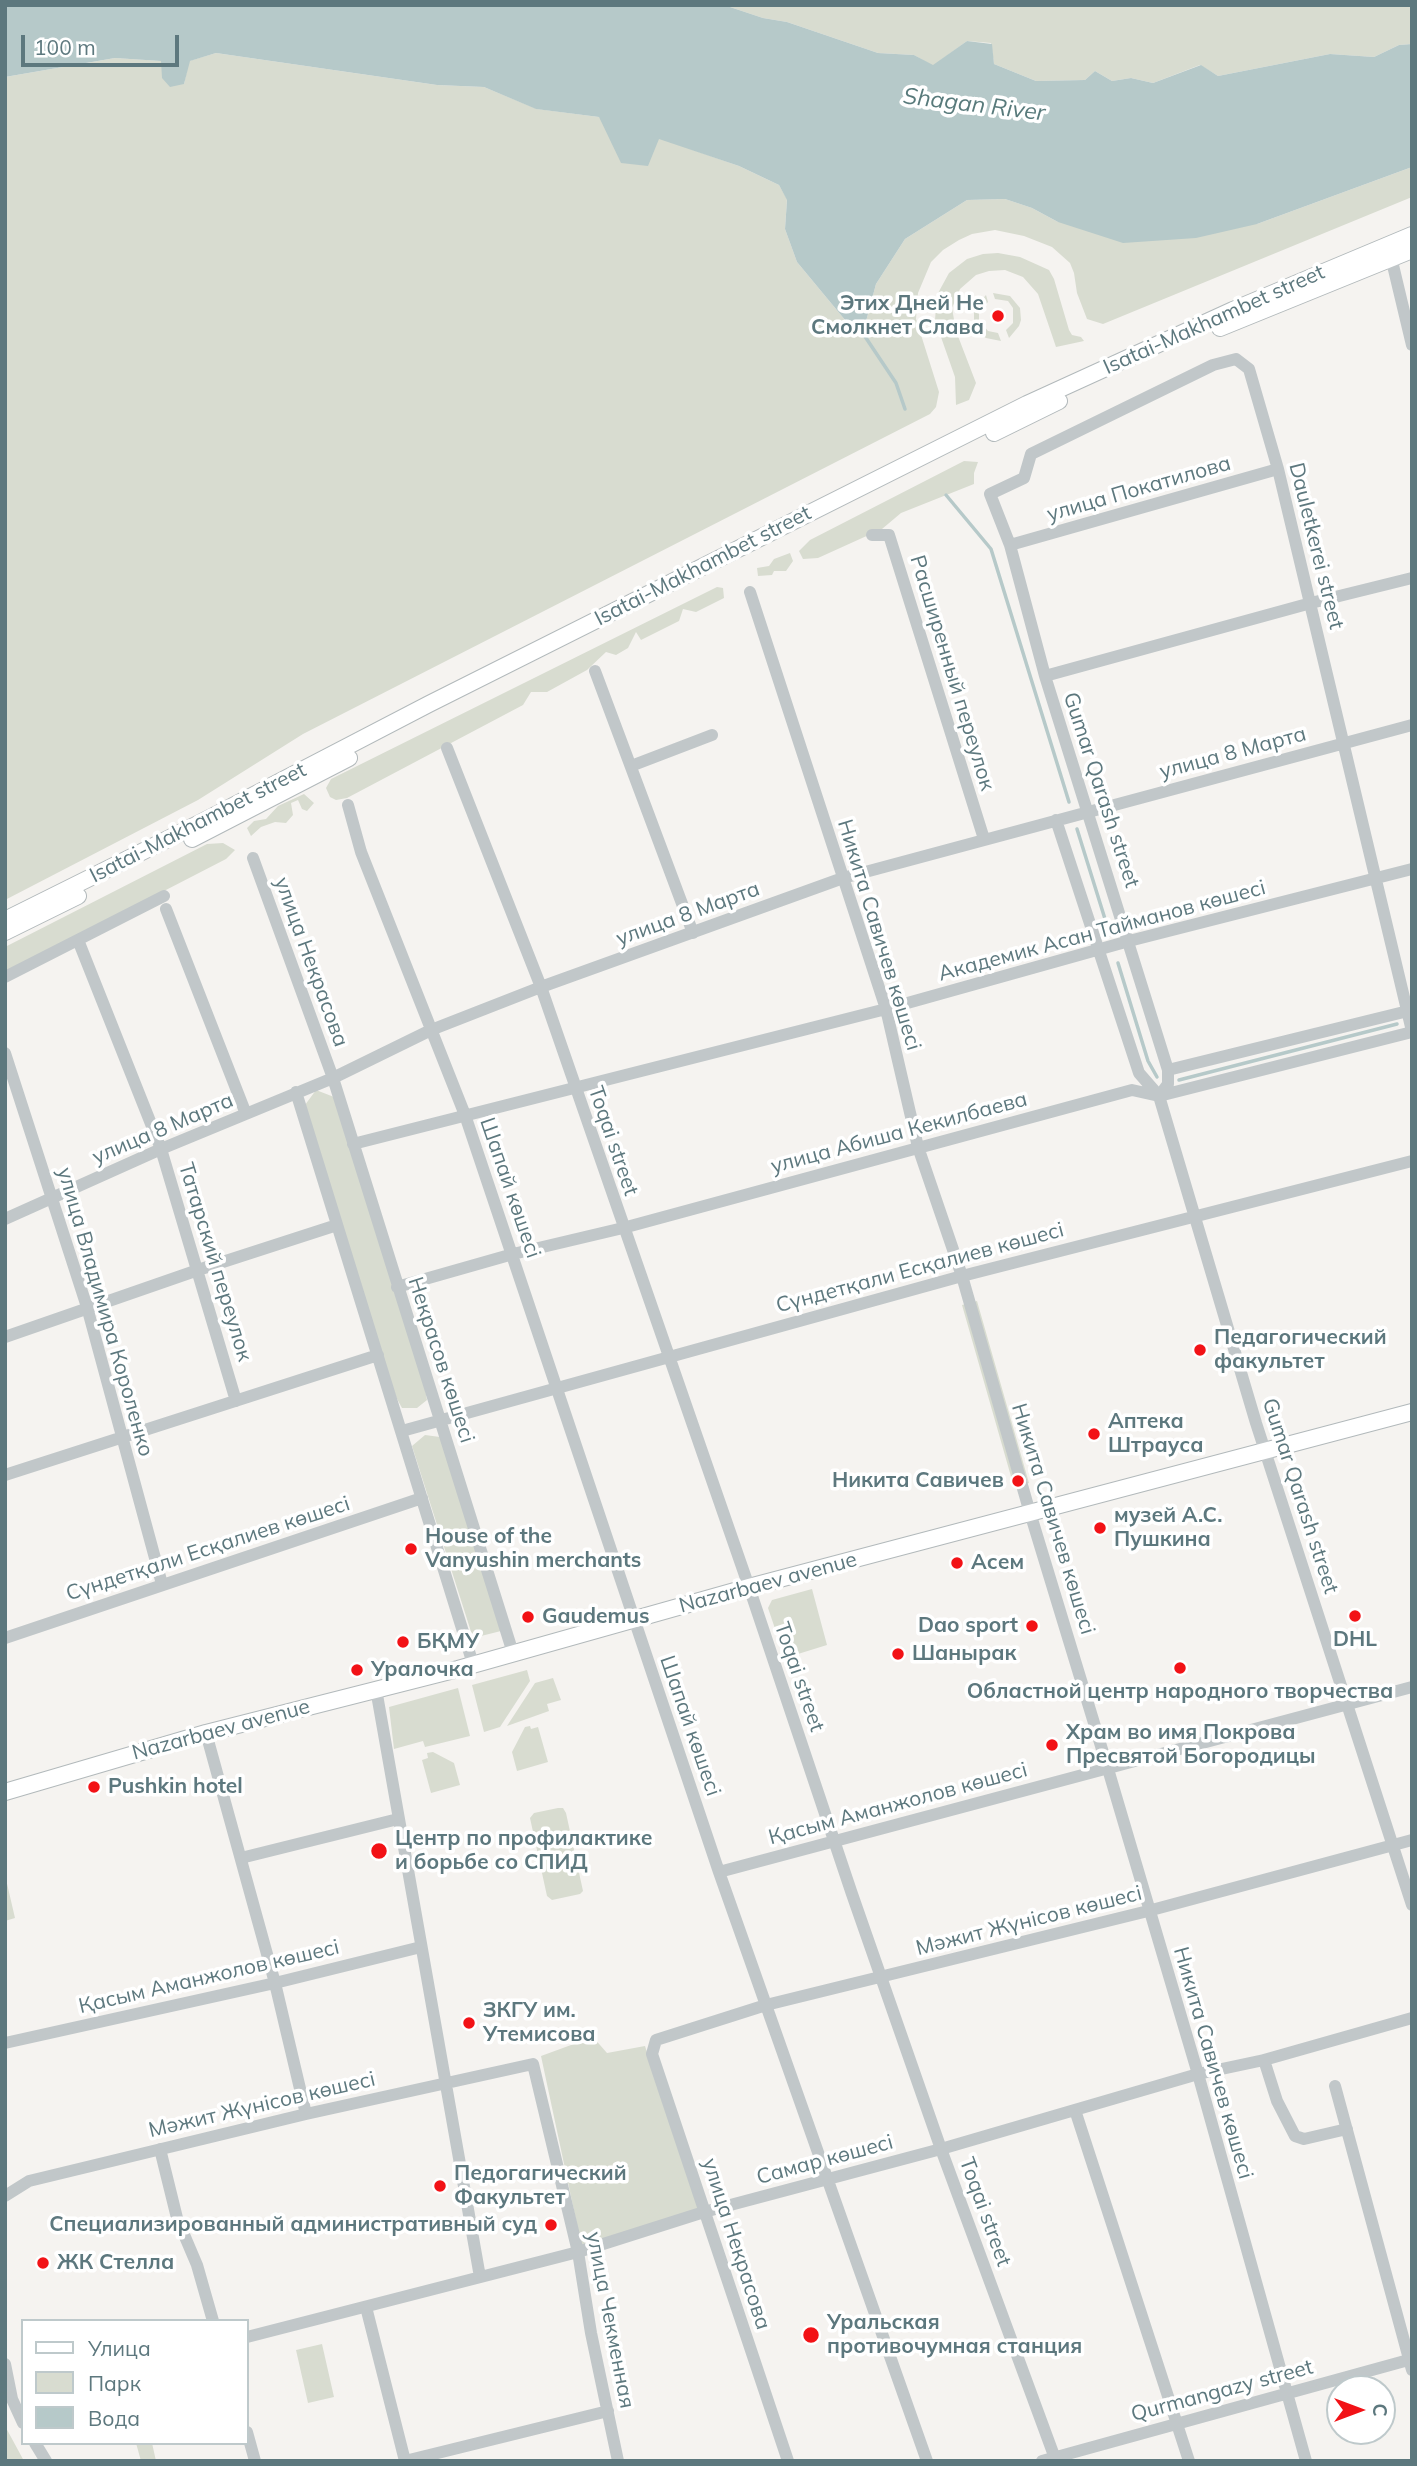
<!DOCTYPE html>
<meta charset="utf-8">
<style>
body{margin:0}
#map{position:relative;width:1417px;height:2466px;overflow:hidden;background:#f5f3f0;font-family:Mulish,sans-serif}
canvas{display:block}
.frame{position:absolute;inset:0;border:7px solid #5d787e;pointer-events:none}
.legend{position:absolute;left:21px;top:2319px;width:228px;height:126px;box-sizing:border-box;background:#fff;border:2px solid #bec9cb;margin:0;padding:9px 12px;list-style:none;font-size:21px;color:#5d787e}
.legend li{display:flex;align-items:center;gap:14px;height:35px}
.legend b{width:35px;border:2px solid #bec9cb}
.north{position:absolute;left:1326px;top:2375px;width:70px;height:70px;box-sizing:border-box;background:#fff;border:2px solid #bec9cb;border-radius:50%;rotate:90deg;font-size:19px;font-weight:700;line-height:28px;text-align:center;color:#5d787e}
.north::after{content:'';display:block;margin:auto;width:24px;height:32px;background:#f21216;clip-path:polygon(50% 0,100% 100%,50% 72%,0 100%)}
.scale{position:absolute;left:21px;top:35px;width:158px;height:32px;box-sizing:border-box;border:4px solid #5d787e;border-top:0;padding-left:9px;font-size:21px;line-height:24px;white-space:nowrap;color:#5d787e;-webkit-text-stroke:5px #fff;paint-order:stroke}
</style>
<div id="map">
<canvas width="1417" height="2466"></canvas>
<div class="frame"></div>
<ul class="legend">
<li><b style="height:9px;background:#fff"></b>Улица</li>
<li><b style="height:19px;background:#d8dcd0"></b>Парк</li>
<li><b style="height:19px;background:#b6c9c9"></b>Вода</li>
</ul>
<div class="north">С</div>
<div class="scale">100 m</div>
</div>
<script>
const context = document.querySelector('canvas').getContext('2d');
context.lineJoin = 'round';
function paint(path, color) { context.fillStyle = color; context.fill(path, 'evenodd'); }
const toPath = rows => new Path2D(rows.map(r => 'M' + r).join(''));
function stroke(path, color, width, dash) { context.strokeStyle = color; context.lineWidth = width; context.lineCap = dash ? 'butt' : 'round'; context.setLineDash(dash || []); context.stroke(path); }
function drawText(font, color, halo, rows, align = 'center') {
  context.font = font + ' Mulish,sans-serif'; context.lineWidth = 7; context.setLineDash([]); context.textBaseline = 'middle'; context.strokeStyle = halo; context.fillStyle = color; for (const [text, x, y, turn = 0] of rows) {
    context.save(); context.translate(x, y); context.rotate((+turn || 0) * Math.PI / 180); context.textAlign = isNaN(turn) ? turn : align; if (halo) context.strokeText(text, 0, 0); context.fillText(text, 0, 0); context.restore();
  }
}
paint(toPath([
 [724,5,1412,5,1412,44,1399,45,1374,57,1330,54,1218,76,1200,65,1153,83,1131,78,1112,81,1095,71,1085,80,1036,81,994,64,991,43,967,41,933,66,914,55,878,53,787,22,763,18],
 [216,53,437,85,484,87,537,109,599,117,739,166,779,185,787,199,785,229,797,262,855,332,865,325,876,284,905,239,967,200,1005,199,1032,208,1058,222,1257,224,1412,167,1412,197,1103,324,1087,319,1077,293,1074,273,1070,263,1052,247,1024,236,995,230,972,234,959,240,943,250,931,262,918,293,916,319,939,392,936,407,930,414,303,734,198,800,5,900,5,77,115,58,162,61,163,78,184,84,189,61],
 [998,253,1020,257,1049,270,1054,279,1069,330,1072,335,1081,337,1084,341,1056,347,1038,294,1023,277,1005,270,989,271,976,275,960,289,952,308,956,331,976,383,969,400,956,405,955,377,935,320,937,295,949,273,967,259,983,254],
 [993,293,1010,296,1020,308,1021,320,1019,326,1009,338,1006,330,1013,323,1013,308,1008,301,995,299],
 [986,295,988,302,979,311,979,320,988,331,998,333,1001,341,986,338,980,334,974,324,974,308],
 [964,461,978,462,974,473,974,484,901,513,882,529,818,558,803,559,799,551,810,540],
 [790,553,793,561,786,571,774,571,772,575,758,576,757,568,769,566,774,559],
 [717,587,723,588,724,598,696,612,683,609,679,621,641,640,636,632,628,648,616,655,606,652,587,670,547,692,531,692,523,705,347,798,336,800,330,797,326,788,331,779],
 [304,794,314,803,307,811,302,809,298,800,291,803,293,815,286,823,275,822,261,827,251,836,247,828,254,821,266,819,278,806],
 [223,843,235,850,226,859,5,973,5,947,207,844],
 [316,1090,334,1097,425,1389,427,1400,417,1408,402,1408,396,1397,305,1105],
 [977,1301,1029,1483,1014,1487,962,1305],
 [425,1435,440,1437,501,1631,473,1638,412,1446],
 [812,1589,827,1645,785,1658,768,1608,772,1600],
 [527,1670,530,1681,500,1727,484,1732,472,1685],
 [553,1678,561,1700,547,1704,549,1711,507,1726,535,1683],
 [458,1688,470,1736,425,1747,423,1741,394,1749,389,1707],
 [530,1726,531,1729,538,1727,548,1762,517,1771,512,1752,525,1727],
 [433,1752,454,1763,460,1785,431,1793,422,1760,428,1758,427,1753],
 [558,1808,563,1808,566,1813,583,1891,580,1894,552,1900,547,1896,530,1818,534,1813],
 [5,1875,15,1918,5,1921],
 [593,2037,607,2053,645,2046,699,2210,582,2248,541,2056],
 [322,2344,334,2397,308,2403,296,2350],
 [5,2426,24,2461,5,2461],
 [136,2443,152,2443,156,2461,141,2461]
]), '#d8dcd0');
paint(toPath([
 [5,5,724,5,763,18,787,22,878,53,914,55,933,65,967,41,992,44,994,64,1036,81,1085,80,1095,71,1112,81,1131,78,1153,83,1201,65,1218,76,1330,54,1374,57,1399,45,1412,44,1412,167,1257,224,1196,238,1123,243,1058,222,1032,208,1005,199,967,200,905,239,876,284,865,325,855,332,797,262,785,229,787,200,779,185,739,166,659,139,648,166,621,163,599,117,536,109,484,87,437,85,216,53,190,61,184,84,170,87,162,78,161,61,115,58,5,77]
]), '#b6c9c9');
stroke(toPath([
 [860,329,896,383,905,409],
 [946,495,991,549,1069,802],
 [1077,829,1110,935],
 [1118,963,1148,1061,1157,1077],
 [1179,1080,1397,1024]
]), '#b6c9c9', 3.5);
const major = toPath([
 [1220,328,1412,250],
 [994,433,1059,401],
 [192,839,349,758],
 [5,920,204,821,429,704,1027,404,1233,310,1412,235],
 [5,932,78,896],
 [5,1792,206,1733,458,1669,749,1587,1412,1412]
]);
stroke(major, '#b2b9bb', 18);
stroke(toPath([
 [1391,257,1412,345],
 [872,535,889,535,984,839],
 [1010,545,1278,469],
 [750,592,886,1009,918,1147,962,1276,1028,1506,1108,1769,1198,2074,1306,2461],
 [595,671,693,933],
 [1045,676,1311,603,1412,578],
 [447,748,541,987,749,1587,852,1894,941,2149,1056,2461],
 [631,766,712,735],
 [348,805,361,852,465,1115,719,1872,927,2461],
 [1056,820,1139,1073,1159,1096,1256,1423,1412,1905],
 [253,858,333,1078,513,1653],
 [166,909,246,1114],
 [78,940,161,1149,236,1401],
 [5,977,164,896],
 [5,1053,87,1307,162,1584],
 [1168,1070,1412,1010],
 [296,1092,473,1664],
 [1159,1096,1168,1084,1168,1070,1045,676,1010,545,990,494,1024,478,1031,454,1213,365,1236,359,1249,369,1278,469,1412,1031],
 [353,1144,886,1009,1129,941,1412,869],
 [5,1219,161,1149,333,1078,431,1030,541,987,843,878,1412,725],
 [397,1287,513,1254,623,1228,1132,1090,1159,1096,1412,1032],
 [5,1337,198,1270,337,1225],
 [402,1431,962,1276,1412,1161],
 [5,1475,378,1355],
 [5,1638,422,1498],
 [376,1689,480,2277],
 [206,1733,275,1983,306,2114],
 [241,1858,398,1819],
 [719,1872,1412,1687],
 [5,2043,275,1983,421,1947],
 [1264,2060,1277,2101,1295,2136,1304,2139,1347,2129],
 [1335,2086,1412,2370],
 [1075,2110,1189,2461],
 [160,2149,177,2218,197,2265,213,2321],
 [5,2196,29,2181,306,2114,533,2064,578,2252,591,2333,618,2461],
 [366,2307,405,2461],
 [247,2337,578,2252,704,2212,941,2149,1198,2074,1264,2060,1412,2018],
 [5,2364,12,2399,23,2423],
 [247,2432,255,2461],
 [35,2443,46,2461],
 [405,2461,608,2411],
 [788,2461,652,2054,656,2040,766,2005,1148,1911,1412,1840],
 [1042,2461,1412,2359]
]), '#c1c7c9', 12);
stroke(major, '#fff', 16);
for (const [x, y, r, color] of [
 [998,316,7,"#f21216"],
 [1200,1350,7,"#f21216"],
 [1094,1434,7,"#f21216"],
 [1018,1481,7,"#f21216"],
 [1100,1528,7,"#f21216"],
 [411,1549,7,"#f21216"],
 [957,1563,7,"#f21216"],
 [1355,1616,7,"#f21216"],
 [528,1617,7,"#f21216"],
 [1032,1626,7,"#f21216"],
 [403,1642,7,"#f21216"],
 [898,1654,7,"#f21216"],
 [1180,1668,7,"#f21216"],
 [357,1670,7,"#f21216"],
 [1052,1745,7,"#f21216"],
 [94,1787,7,"#f21216"],
 [379,1851,9,"#f21216"],
 [469,2023,7,"#f21216"],
 [440,2186,7,"#f21216"],
 [551,2225,7,"#f21216"],
 [43,2263,7,"#f21216"],
 [811,2335,9,"#f21216"]
]) { const dot = new Path2D(); dot.arc(x, y, r, 0, 2 * Math.PI); context.fillStyle = color; context.fill(dot); stroke(dot, '#fff', 2.5); }
drawText('bold 21px', '#5d787e', '#fff', [
 ["Этих Дней Не",984,304,"right"],
 ["Смолкнет Слава",984,328,"right"],
 ["Педагогический",1214,1338],
 ["факультет",1214,1362],
 ["Аптека",1108,1422],
 ["Штрауса",1108,1446],
 ["Никита Савичев",1004,1481,"right"],
 ["музей А.С.",1114,1516],
 ["Пушкина",1114,1540],
 ["House of the",425,1537],
 ["Vanyushin merchants",425,1561],
 ["Асем",971,1563],
 ["Gaudemus",542,1617],
 ["Dao sport",1018,1626,"right"],
 ["DHL",1355,1640,"center"],
 ["БҚМУ",417,1642],
 ["Шанырак",912,1654],
 ["Уралочка",371,1670],
 ["Областной центр народного творчества",1180,1692,"center"],
 ["Храм во имя Покрова",1066,1733],
 ["Пресвятой Богородицы",1066,1757],
 ["Pushkin hotel",108,1787],
 ["Центр по профилактике",395,1839],
 ["и борьбе со СПИД",395,1863],
 ["ЗКГУ им.",483,2011],
 ["Утемисова",483,2035],
 ["Педогагический",454,2174],
 ["Факультет",454,2198],
 ["Специализированный административный суд",537,2225,"right"],
 ["ЖК Стелла",57,2263],
 ["Уральская",827,2323],
 ["противочумная станция",827,2347]
], 'left');
drawText('21px', '#5d787e', '#fff', [
 ["Isatai-Makhambet street",1214,320,-24],
 ["улица Покатилова",1139,489,-16],
 ["Dauletkerei street",1316,546,76],
 ["Isatai-Makhambet street",703,566,-27],
 ["Расширенный переулок",952,673,73],
 ["улица 8 Марта",1233,753,-15],
 ["Gumar Qarash street",1101,790,72],
 ["Isatai-Makhambet street",198,823,-27],
 ["улица 8 Марта",688,914,-20],
 ["Академик Асан Тайманов көшесі",1102,931,-15],
 ["Никита Савичев көшесі",879,935,73],
 ["улица Некрасова",311,962,70],
 ["улица 8 Марта",163,1129,-23],
 ["улица Абиша Кекилбаева",899,1133,-15],
 ["Toqai street",613,1141,71],
 ["Шапай көшесі",510,1188,71],
 ["Татарский переулок",215,1262,73],
 ["Сүндетқали Есқалиев көшесі",920,1268,-15],
 ["улица Владимира Короленко",105,1312,74],
 ["Некрасов көшесі",441,1360,72],
 ["Gumar Qarash street",1300,1496,72],
 ["Никита Савичев көшесі",1053,1519,73],
 ["Сүндетқали Есқалиев көшесі",208,1549,-18],
 ["Nazarbaev avenue",768,1583,-15],
 ["Toqai street",799,1677,71],
 ["Шапай көшесі",690,1726,71],
 ["Nazarbaev avenue",221,1730,-15],
 ["Қасым Аманжолов көшесі",898,1804,-15],
 ["Мәжит Жүнісов көшесі",1029,1921,-14],
 ["Қасым Аманжолов көшесі",209,1977,-13],
 ["Никита Савичев көшесі",1213,2063,74],
 ["Мәжит Жүнісов көшесі",262,2105,-13],
 ["Самар көшесі",825,2160,-15],
 ["Toqai street",985,2212,70],
 ["улица Некрасова",736,2244,72],
 ["улица Чекменная",610,2320,79],
 ["Qurmangazy street",1222,2391,-15]
]);
drawText('italic 23px', '#587a7b', '#fff', [
 ["Shagan River",974,105,7]
]);
</script>
